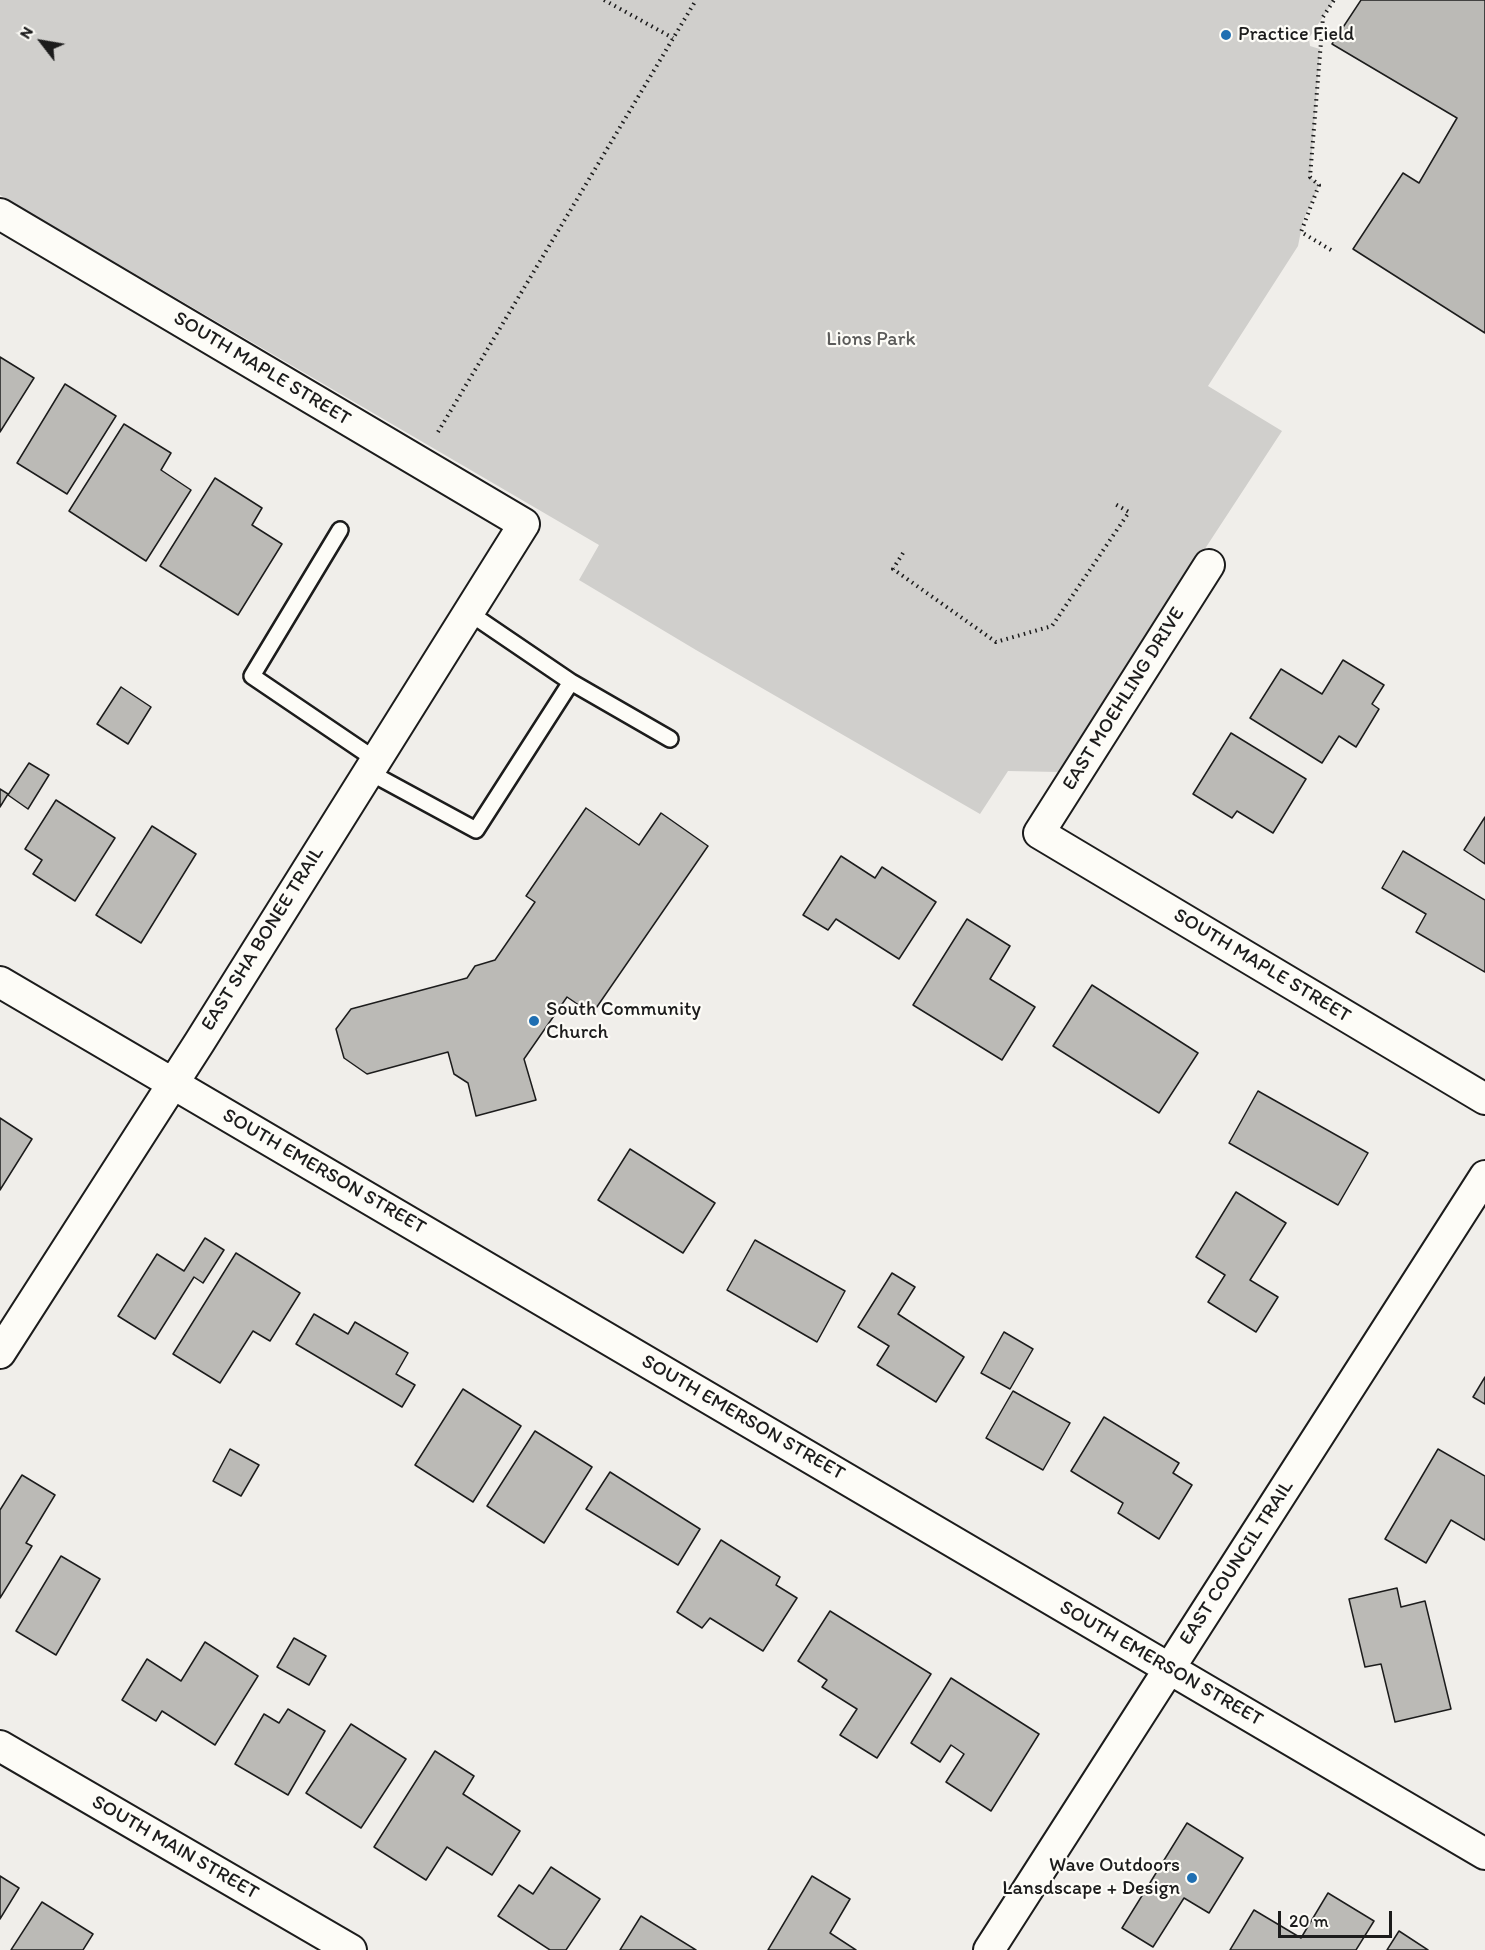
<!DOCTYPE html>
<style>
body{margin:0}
#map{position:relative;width:1485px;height:1950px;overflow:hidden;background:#f0eeea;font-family:Itim,sans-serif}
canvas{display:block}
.north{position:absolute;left:12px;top:12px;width:60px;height:60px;-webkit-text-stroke:4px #fdfcf7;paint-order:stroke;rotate:301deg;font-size:16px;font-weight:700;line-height:24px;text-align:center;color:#1c1c1c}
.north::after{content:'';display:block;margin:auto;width:21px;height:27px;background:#1c1c1c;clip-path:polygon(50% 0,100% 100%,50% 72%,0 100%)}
.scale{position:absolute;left:1278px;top:1911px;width:114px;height:27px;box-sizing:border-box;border:3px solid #1c1c1c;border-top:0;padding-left:8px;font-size:18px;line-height:21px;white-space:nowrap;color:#1c1c1c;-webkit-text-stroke:4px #fdfcf7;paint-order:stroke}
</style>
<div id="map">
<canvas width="1485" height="1950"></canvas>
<div class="north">N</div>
<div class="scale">20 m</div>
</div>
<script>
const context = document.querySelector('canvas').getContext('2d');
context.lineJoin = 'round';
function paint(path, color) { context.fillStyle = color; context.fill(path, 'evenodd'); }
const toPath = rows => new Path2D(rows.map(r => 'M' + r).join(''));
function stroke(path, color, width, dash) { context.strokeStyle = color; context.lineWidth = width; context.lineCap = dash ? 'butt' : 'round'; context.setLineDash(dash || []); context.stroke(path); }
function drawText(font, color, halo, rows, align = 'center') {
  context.font = font + ' Itim,sans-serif'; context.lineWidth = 4.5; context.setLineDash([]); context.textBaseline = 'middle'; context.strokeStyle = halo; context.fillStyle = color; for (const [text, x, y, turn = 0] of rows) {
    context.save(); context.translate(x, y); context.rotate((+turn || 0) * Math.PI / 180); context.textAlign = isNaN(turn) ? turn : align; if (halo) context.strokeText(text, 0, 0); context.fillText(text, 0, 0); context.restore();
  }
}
paint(toPath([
 [0,0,1334,0,1309,38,1310,46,1320,49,1310,177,1319,185,1303,221,1298,246,1208,386,1282,431,1059,772,1008,771,980,814,696,650,579,580,599,545,0,195]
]), '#d0cfcc');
const building = toPath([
 [1361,0,1485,0,1485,333,1353,249,1403,173,1419,183,1457,118,1332,44,1361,0],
 [0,357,34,378,0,432,0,357],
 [65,384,116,416,67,494,17,463,65,384],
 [124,424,171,453,161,470,191,490,146,561,69,511,124,424],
 [215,478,262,508,252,525,282,544,238,615,160,566,215,478],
 [1343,660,1384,685,1372,704,1379,709,1356,747,1339,736,1322,763,1250,718,1281,669,1322,694,1343,660],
 [121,687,151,707,128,744,97,724,121,687],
 [1231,733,1306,779,1273,833,1237,811,1232,818,1193,794,1231,733],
 [29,763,49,775,28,809,8,795,29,763],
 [0,789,8,794,0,807,0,789],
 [56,800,115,838,75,901,33,874,42,860,25,849,56,800],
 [586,808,639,845,661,813,708,846,592,1014,567,997,524,1059,536,1100,476,1116,468,1083,454,1074,448,1052,367,1074,344,1058,336,1029,351,1009,467,978,475,966,495,960,535,902,526,896,586,808],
 [1485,817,1485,864,1464,850,1485,817],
 [152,826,196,854,141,943,96,915,152,826],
 [1403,851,1485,900,1485,972,1416,932,1426,914,1382,888,1403,851],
 [841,856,875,878,882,867,936,902,899,959,836,919,828,930,803,915,841,856],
 [967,919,1010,946,990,979,1035,1007,1002,1060,913,1005,967,919],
 [1092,985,1198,1053,1159,1113,1053,1046,1092,985],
 [1258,1091,1368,1153,1338,1205,1229,1143,1258,1091],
 [0,1118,32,1139,0,1190,0,1118],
 [630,1149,715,1203,683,1253,598,1200,630,1149],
 [1236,1192,1286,1223,1250,1280,1278,1297,1256,1332,1208,1302,1225,1275,1196,1257,1236,1192],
 [205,1238,224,1250,203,1283,194,1277,155,1339,118,1316,157,1254,184,1271,205,1238],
 [755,1240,845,1291,817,1342,727,1290,755,1240],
 [236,1253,300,1293,270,1341,253,1331,220,1383,173,1354,236,1253],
 [892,1273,915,1287,898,1314,964,1357,936,1402,877,1365,889,1346,858,1327,892,1273],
 [314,1314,348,1334,355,1322,408,1353,396,1374,415,1385,402,1407,296,1344,314,1314],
 [1004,1332,1033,1349,1010,1389,981,1373,1004,1332],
 [1485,1377,1485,1404,1473,1397,1485,1377],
 [463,1389,521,1426,473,1502,415,1465,463,1389],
 [1013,1391,1070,1423,1043,1470,986,1438,1013,1391],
 [1104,1417,1179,1463,1173,1473,1192,1485,1159,1539,1118,1513,1123,1503,1071,1471,1104,1417],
 [535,1431,592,1467,544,1543,487,1506,535,1431],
 [230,1449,259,1465,241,1496,213,1481,230,1449],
 [1438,1449,1485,1476,1485,1540,1451,1520,1426,1563,1385,1539,1438,1449],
 [610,1472,700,1529,678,1565,586,1509,610,1472],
 [22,1475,55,1495,26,1543,32,1546,0,1598,0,1510,22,1475],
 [721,1540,780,1577,776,1585,797,1598,763,1651,710,1618,702,1628,677,1612,721,1540],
 [61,1556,100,1579,56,1655,16,1631,61,1556],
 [1397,1588,1401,1607,1425,1601,1451,1709,1395,1722,1381,1664,1365,1667,1349,1599,1397,1588],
 [830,1611,931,1674,877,1758,840,1735,857,1709,822,1687,827,1680,798,1661,830,1611],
 [294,1638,326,1656,309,1685,277,1667,294,1638],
 [205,1642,258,1676,215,1745,162,1711,156,1721,122,1700,147,1659,181,1681,205,1642],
 [951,1678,1039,1734,991,1811,946,1782,964,1754,951,1745,940,1762,911,1743,951,1678],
 [288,1709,325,1731,288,1795,235,1764,264,1714,279,1723,288,1709],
 [351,1724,406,1759,361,1828,306,1793,351,1724],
 [435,1751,474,1776,463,1794,520,1831,492,1875,447,1847,426,1880,374,1847,435,1751],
 [1187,1823,1243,1858,1209,1913,1184,1898,1153,1947,1122,1928,1187,1823],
 [551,1867,600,1899,566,1950,550,1950,498,1916,519,1885,533,1894,551,1867],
 [0,1876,19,1888,0,1919,0,1876],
 [812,1876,850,1899,830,1933,856,1950,768,1950,812,1876],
 [1328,1893,1374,1921,1356,1950,1230,1950,1254,1910,1301,1938,1328,1893],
 [42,1902,93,1934,83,1950,11,1950,42,1902],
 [641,1916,696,1950,620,1950,641,1916],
 [1399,1931,1428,1950,1387,1950,1399,1931]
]);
paint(building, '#bbbab6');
stroke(building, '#1c1c1c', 1.5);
const service = toPath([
 [340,530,252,676,376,760],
 [468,612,571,682],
 [369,772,476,830,571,682,670,739]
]);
const minor = toPath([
 [0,214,524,524,199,1043,0,1353],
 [1209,565,1039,833,1485,1099],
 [0,982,1485,1854],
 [0,1746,351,1950],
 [989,1950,1485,1176]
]);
stroke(service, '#1c1c1c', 20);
stroke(minor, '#1c1c1c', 34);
stroke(toPath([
 [604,0,673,38],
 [1331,250,1301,232,1319,185,1310,177,1323,17,1334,0],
 [438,432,696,0],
 [903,553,893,569,996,642,1052,626,1129,512,1113,503]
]), '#1c1c1c', 4, [1.5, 4.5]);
stroke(service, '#fdfcf7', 15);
stroke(minor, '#fdfcf7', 30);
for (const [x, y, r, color] of [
 [1226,35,6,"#1f6fb2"],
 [534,1021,6,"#1f6fb2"],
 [1192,1878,6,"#1f6fb2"]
]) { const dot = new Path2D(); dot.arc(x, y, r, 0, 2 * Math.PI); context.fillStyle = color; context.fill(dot); stroke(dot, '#fdfcf7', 2); }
drawText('20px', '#1c1c1c', '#fdfcf7', [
 ["Practice Field",1238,35],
 ["South Community",546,1010],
 ["Church",546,1033],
 ["Wave Outdoors",1180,1866,"right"],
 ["Lansdscape + Design",1180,1889,"right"]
], 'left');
drawText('20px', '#5b5b5a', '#fdfcf7', [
 ["Lions Park",871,340]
]);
drawText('20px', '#1c1c1c', '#fdfcf7', [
 ["SOUTH MAPLE STREET",262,369,31],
 ["EAST MOEHLING DRIVE",1124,699,-58],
 ["EAST SHA BONEE TRAIL",263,939,-58],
 ["SOUTH MAPLE STREET",1262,966,31],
 ["SOUTH EMERSON STREET",324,1172,30],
 ["SOUTH EMERSON STREET",743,1418,30],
 ["EAST COUNCIL TRAIL",1237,1563,-57],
 ["SOUTH EMERSON STREET",1161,1664,30],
 ["SOUTH MAIN STREET",175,1848,30]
]);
</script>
